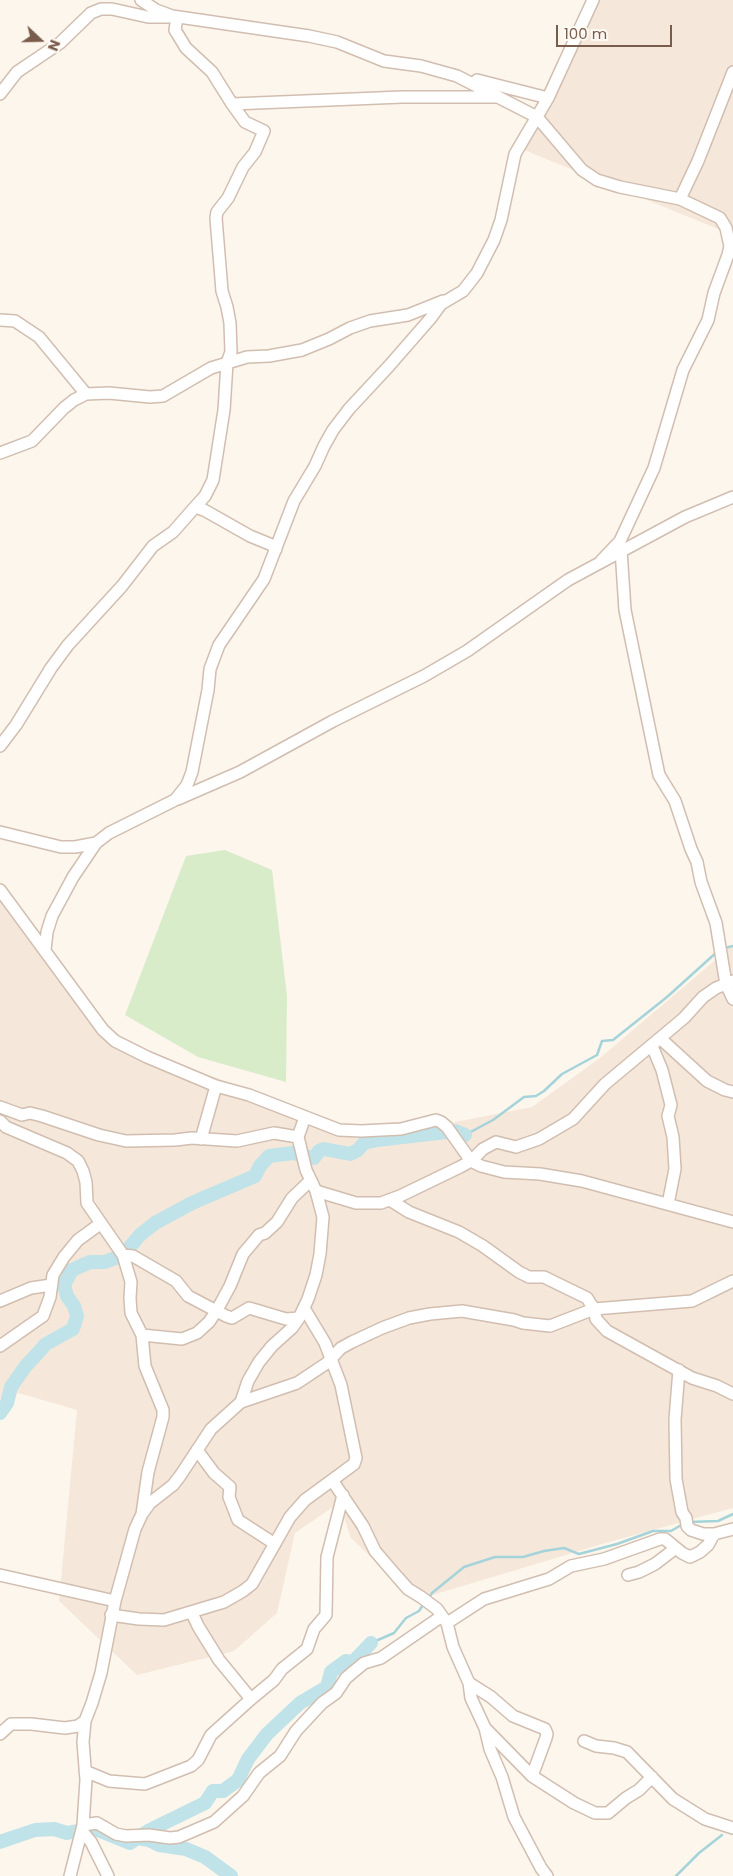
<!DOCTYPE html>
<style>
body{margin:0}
#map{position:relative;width:733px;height:1876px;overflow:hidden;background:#fdf6ec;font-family:Poppins,sans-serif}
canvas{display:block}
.north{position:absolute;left:15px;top:15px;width:50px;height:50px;-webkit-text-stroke:4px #fffaf3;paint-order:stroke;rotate:111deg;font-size:14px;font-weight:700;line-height:20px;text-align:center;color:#7a5c4d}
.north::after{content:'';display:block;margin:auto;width:18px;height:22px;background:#7a5c4d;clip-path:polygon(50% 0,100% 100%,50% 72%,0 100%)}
.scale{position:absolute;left:556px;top:25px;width:116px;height:22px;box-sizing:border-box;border:2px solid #7a5c4d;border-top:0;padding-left:6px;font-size:15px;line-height:18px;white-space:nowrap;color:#7a5c4d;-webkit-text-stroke:4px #fffaf3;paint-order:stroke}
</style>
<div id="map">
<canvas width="733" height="1876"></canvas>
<div class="north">N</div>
<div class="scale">100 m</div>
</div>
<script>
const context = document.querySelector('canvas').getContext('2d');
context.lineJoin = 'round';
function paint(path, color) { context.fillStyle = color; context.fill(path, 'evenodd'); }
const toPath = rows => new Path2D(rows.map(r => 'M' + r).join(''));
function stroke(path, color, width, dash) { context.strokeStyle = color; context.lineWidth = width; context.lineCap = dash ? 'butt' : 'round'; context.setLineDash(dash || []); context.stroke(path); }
paint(toPath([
 [589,0,733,0,733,235,524,150],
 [0,894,102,1036,378,1137,532,1107,600,1058,733,945,733,1508,609,1542,416,1600,351,1538,339,1503,295,1533,277,1613,234,1651,137,1675,59,1601,77,1410,8,1390,0,1399]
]), '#f5e8da');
paint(toPath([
 [225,850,272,870,287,996,286,1082,198,1057,125,1015,186,856]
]), '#d8ecc9');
stroke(toPath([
 [725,948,733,946],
 [465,1135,493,1120,524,1097,536,1096,544,1091,562,1074,597,1055,602,1041,613,1040,667,997,718,951],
 [689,1522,718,1521,733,1514],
 [428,1599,432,1593,464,1567,495,1557,523,1557,544,1551,564,1548,579,1554,617,1544,653,1531,671,1531,683,1524],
 [371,1643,394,1633,406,1618,419,1611,424,1603],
 [676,1876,699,1853,722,1835]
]), '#a5d3da', 2.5);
stroke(toPath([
 [0,1413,7,1403,11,1387,25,1367,46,1344,73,1329,77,1316,74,1306,67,1296,64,1285,72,1270,90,1262,105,1262,123,1255,140,1235,155,1223,192,1203,255,1176,260,1166,269,1156,293,1153,314,1158,319,1151,324,1149,350,1154,358,1150,364,1143,377,1140,455,1131,465,1135],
 [137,1838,149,1840,159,1845,186,1849,205,1857,231,1876],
 [0,1842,35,1830,54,1829,67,1833,93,1828,130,1843,148,1831,205,1803,213,1791,223,1791,238,1780,248,1759,267,1734,300,1703,327,1687,331,1672,346,1661,352,1663,371,1643]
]), '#bfe3e8', 14);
const minor = toPath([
 [141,0,156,10,172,16,309,36,337,42,384,61,421,66,457,76,537,117,582,170,597,180,620,187,680,199,720,218,726,228,730,246,728,255,714,293,708,320,683,370,654,468,620,541,601,561],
 [477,80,548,98],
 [0,94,17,72,60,43,91,13,101,9,112,9,148,17,170,17],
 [232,104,402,97,497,97],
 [680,199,698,161,733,72],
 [0,320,15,321,39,337,86,394],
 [0,453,32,441,64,408,74,400,86,394,109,393,150,397,163,396,211,368,247,357,269,356,302,350,329,339,350,328,370,321,408,315,443,301],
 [195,507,204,510,250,536,272,545,276,549],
 [621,550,625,610,659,775,675,801,691,849,697,862,701,882,716,923,726,984,733,999],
 [0,746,16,725,51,668,68,645,122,586,153,546,173,532,195,507,205,496,213,480,224,410,227,363,231,352,230,323,227,307,222,291,216,218,217,212,228,198,243,167,255,152,264,131,245,122,232,104,212,72,186,48,175,30,177,17],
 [178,799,240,772,333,721,424,676,467,651,568,580,685,517,733,497],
 [0,832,61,847,75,847,96,843],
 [0,890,103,1030,115,1041,147,1057,216,1086,249,1095,339,1130,361,1131,401,1129,436,1120,441,1122,447,1127,471,1161,481,1166,504,1172,540,1174,582,1181,733,1222],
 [45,950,47,932,52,916,73,877,96,843,109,833,175,800,187,785,192,772,208,690,210,669,219,645,264,579,294,501,315,466,324,446,333,430,349,409,389,366,430,319,441,304,463,291,477,273,494,240,501,220,515,154,548,98,593,0],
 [661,1039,707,1081,725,1090,733,1092],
 [652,1046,662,1070,671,1105,668,1116,673,1137,675,1169,668,1204],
 [0,1107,22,1115,30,1113,42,1116,99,1135,126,1141,175,1140,192,1138,237,1141,274,1133,298,1137],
 [0,1121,6,1127,67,1153,78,1161,83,1171,86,1182,87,1203,123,1255,131,1282,130,1298,131,1313,142,1335,145,1366,163,1410,163,1417,148,1472,142,1514],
 [201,1139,216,1086],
 [316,1191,356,1203,381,1203,400,1196,460,1167,471,1161,483,1149,496,1142,516,1147,539,1139,573,1119,605,1084,684,1018,703,997,716,988,733,981],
 [390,1200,409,1212,459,1232,483,1246,519,1272,529,1277,544,1277,587,1298,594,1309,596,1319,607,1331,692,1378,717,1386,733,1394],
 [123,1255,133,1256,176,1281,188,1296,226,1316,232,1318,249,1308,286,1319,299,1318],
 [0,1301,31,1288,51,1285],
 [142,1335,182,1339,197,1333,209,1322,217,1310,230,1286,243,1254,259,1235,265,1233,277,1222,292,1198,311,1180],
 [0,1346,43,1316,50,1297,53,1275,64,1257,78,1240,100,1224],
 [679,1370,675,1419,676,1479,682,1512,686,1518,687,1526,691,1530,703,1534,714,1534,733,1529],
 [241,1402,297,1383,327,1363,341,1348,352,1342,382,1328,409,1318,430,1314,462,1311,514,1320,523,1323,550,1326,594,1309,692,1301,733,1281],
 [197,1450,214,1473,230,1487,229,1497,238,1520,275,1544],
 [332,1480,363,1526,375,1551,393,1572,408,1589,421,1597,437,1609,447,1623,453,1647,469,1683,471,1698,485,1728,490,1749,502,1777,514,1817,541,1868,547,1876],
 [0,1575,115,1601],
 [628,1575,639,1572,655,1564,676,1548],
 [111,1615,139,1619,164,1620,224,1602,243,1591,252,1584,290,1517,305,1500,354,1464,356,1458,341,1385,325,1343,304,1308],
 [447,1623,484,1599,549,1579,571,1566,604,1559,660,1539,665,1539,682,1553,690,1557,700,1552,708,1545,714,1534],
 [469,1683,491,1697,513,1716,545,1729,547,1734,546,1738,532,1776],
 [251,1699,274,1680,282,1669,307,1649,314,1629,326,1615,327,1557,343,1495],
 [485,1728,532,1776,574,1803,595,1813,608,1813,626,1798,639,1790,652,1777],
 [0,1734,11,1724,31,1724,65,1728,78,1726,85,1721],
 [584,1741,596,1746,614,1748,627,1752,673,1799,705,1819,733,1828],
 [85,1771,109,1781,145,1784,191,1766,198,1760,211,1735,251,1699,219,1660,198,1626,192,1613],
 [83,1825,97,1823,116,1834,126,1836,149,1835,170,1838,179,1837,214,1822,243,1796,259,1773,280,1756,296,1731,322,1703,336,1693,346,1678,364,1663,381,1658,442,1616],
 [82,1831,91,1842,108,1876],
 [70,1876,83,1825,86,1780,83,1742,85,1721,92,1703,101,1673,115,1601,135,1529,142,1514,150,1503,173,1485,180,1476,211,1429,241,1402,248,1381,259,1362,272,1346,292,1328,299,1318,308,1299,316,1275,320,1254,323,1217,316,1191,306,1170,298,1137,305,1117]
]);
stroke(minor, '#d1beb0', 14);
stroke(minor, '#fff', 11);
</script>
